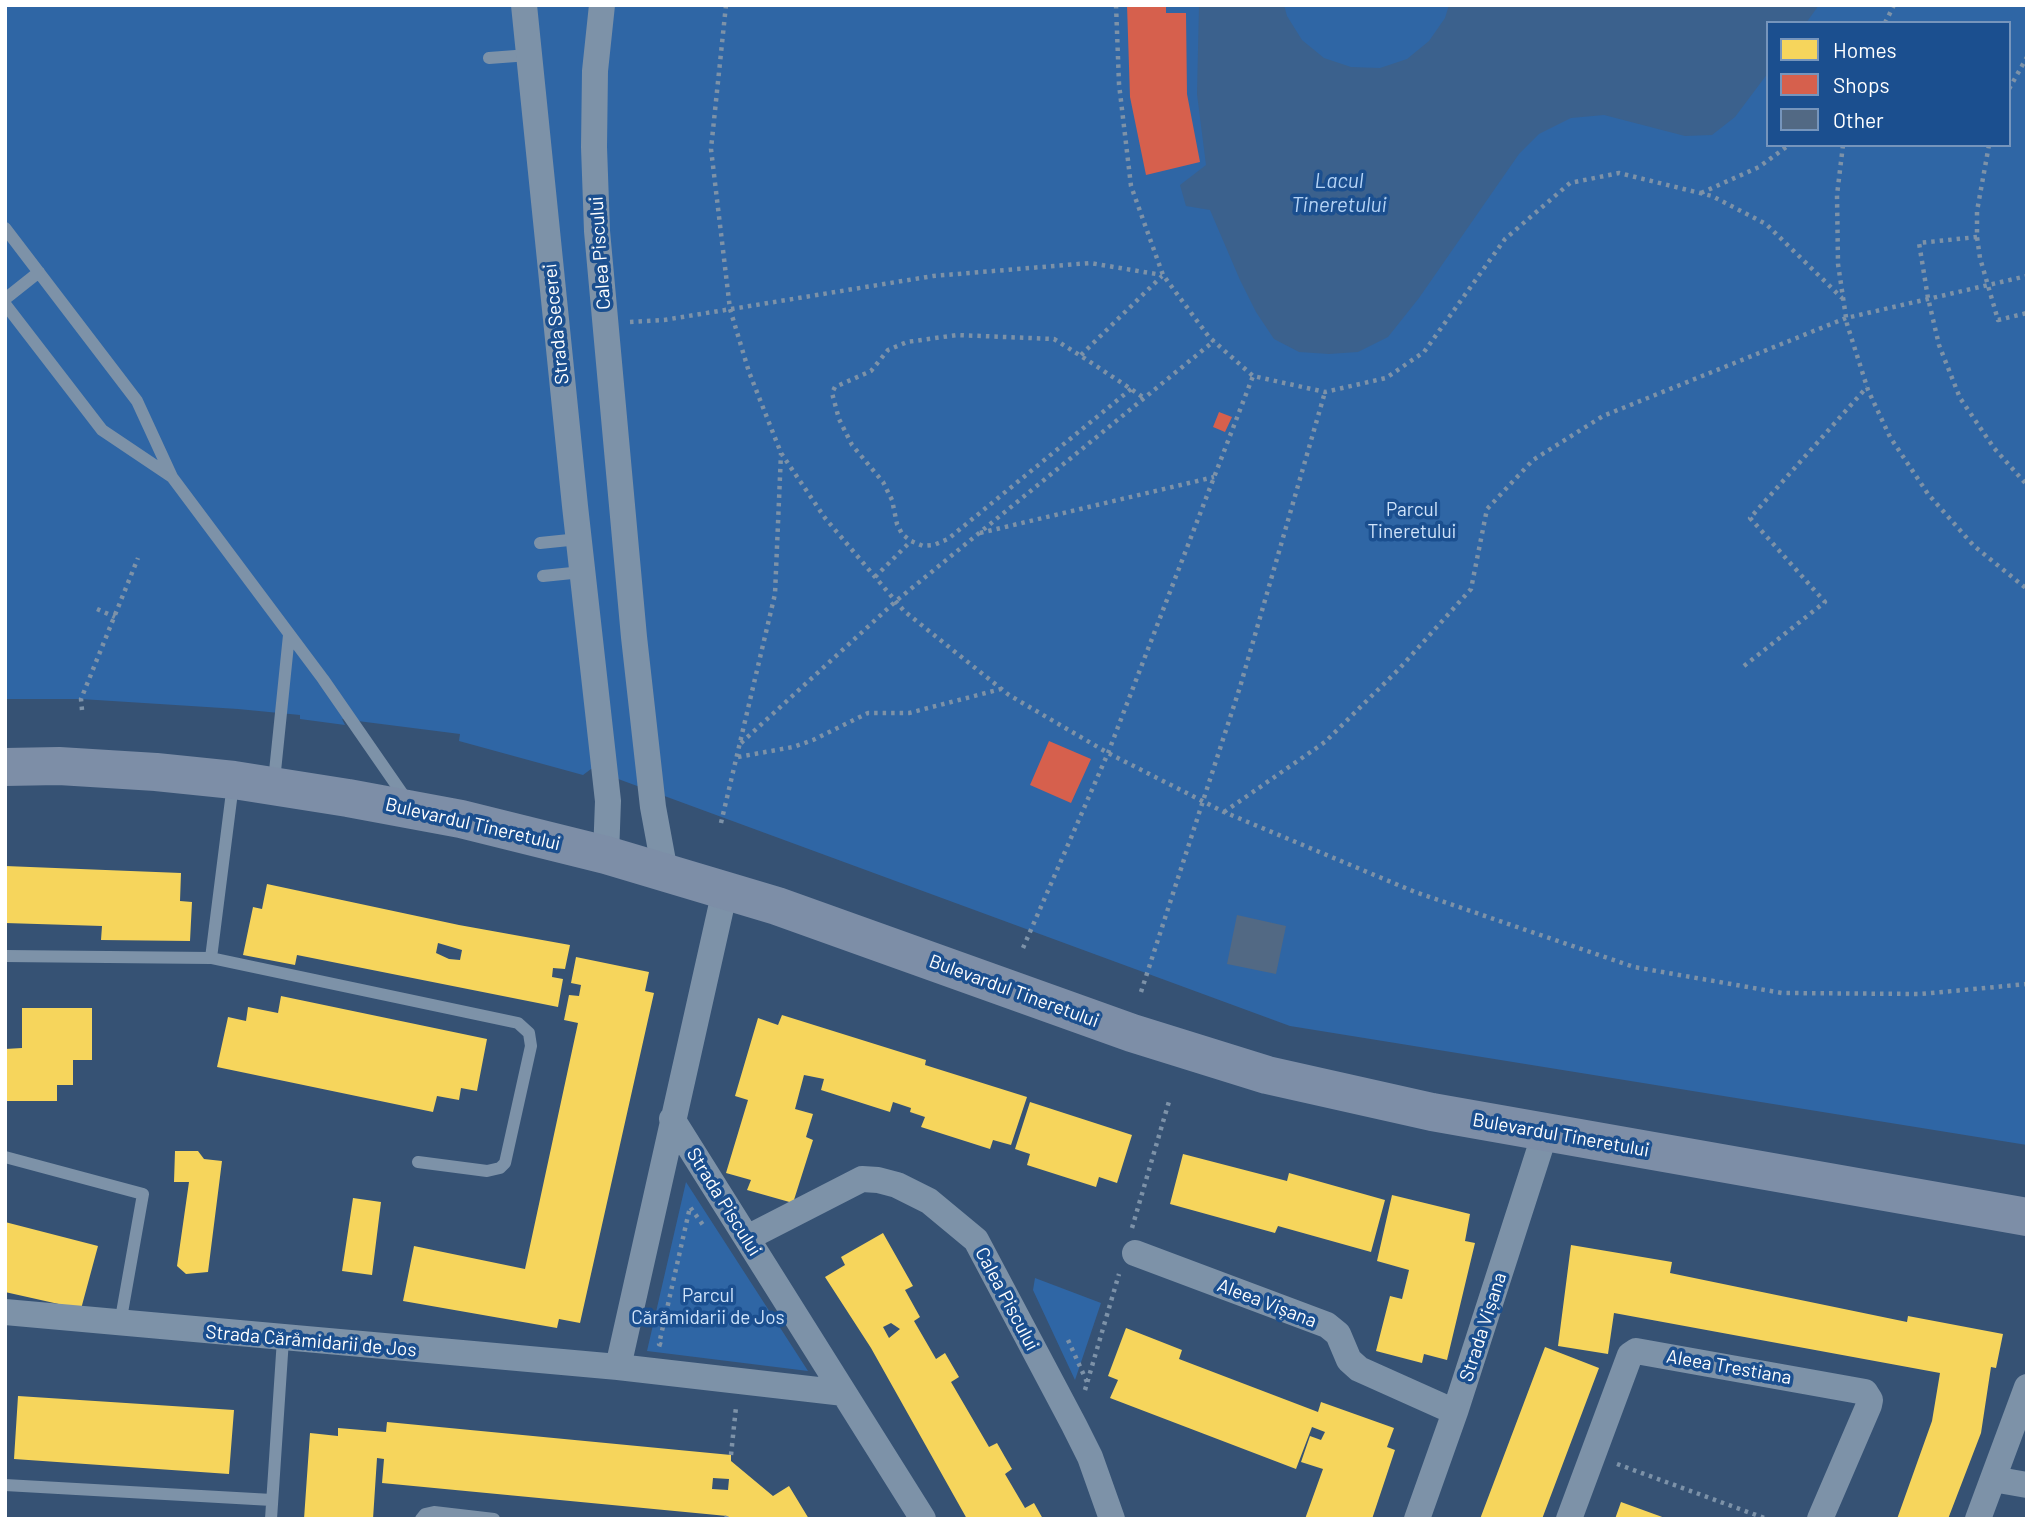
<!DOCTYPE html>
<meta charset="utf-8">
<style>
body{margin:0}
#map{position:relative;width:2032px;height:1524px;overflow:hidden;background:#365274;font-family:Barlow,sans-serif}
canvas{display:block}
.frame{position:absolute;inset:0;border:7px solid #fff;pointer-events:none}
.legend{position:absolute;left:1766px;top:21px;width:245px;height:126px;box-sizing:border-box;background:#1b4f8f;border:2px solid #7695bc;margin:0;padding:9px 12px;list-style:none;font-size:21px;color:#fff}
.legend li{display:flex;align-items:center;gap:14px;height:35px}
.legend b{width:35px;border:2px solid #7695bc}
</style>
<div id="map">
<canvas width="2032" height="1524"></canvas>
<div class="frame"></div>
<ul class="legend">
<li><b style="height:19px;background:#f6d55c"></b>Homes</li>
<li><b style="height:19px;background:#d6604d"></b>Shops</li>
<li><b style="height:19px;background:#526984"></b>Other</li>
</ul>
</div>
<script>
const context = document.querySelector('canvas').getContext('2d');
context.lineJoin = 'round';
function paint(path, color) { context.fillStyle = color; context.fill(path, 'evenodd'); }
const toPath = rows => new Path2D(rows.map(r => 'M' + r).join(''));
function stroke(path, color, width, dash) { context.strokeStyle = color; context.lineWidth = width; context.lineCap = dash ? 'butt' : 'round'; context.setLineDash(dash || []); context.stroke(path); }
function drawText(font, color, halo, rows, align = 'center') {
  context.font = font + ' Barlow,sans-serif'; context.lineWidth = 7; context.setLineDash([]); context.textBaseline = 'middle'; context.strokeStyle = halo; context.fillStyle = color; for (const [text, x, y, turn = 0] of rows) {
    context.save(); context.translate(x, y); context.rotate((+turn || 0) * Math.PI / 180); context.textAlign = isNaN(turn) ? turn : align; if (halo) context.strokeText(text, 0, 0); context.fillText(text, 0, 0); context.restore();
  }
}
paint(toPath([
 [5,5,2027,5,2027,1145,1290,1026,591,769,583,775,459,741,460,734,342,719,345,725,300,719,300,715,238,709,81,699,5,699],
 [1768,23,2009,23,2009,145,1768,145],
 [686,1182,808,1371,647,1351],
 [1035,1278,1101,1303,1075,1380,1033,1290]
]), '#2f66a5');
paint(toPath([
 [1199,5,1284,5,1287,16,1302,40,1324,58,1351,67,1380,68,1407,59,1429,41,1445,18,1449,5,1819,5,1806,23,1768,23,1768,73,1735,117,1712,135,1685,136,1604,115,1571,118,1539,134,1519,154,1419,298,1388,337,1358,352,1329,354,1299,352,1274,339,1256,312,1240,280,1210,210,1186,206,1180,185,1206,165,1197,94]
]), '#3b618d');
paint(toPath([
 [5,866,181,873,180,901,192,902,190,941,101,940,102,926,5,923],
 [267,884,459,925,570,945,565,969,553,968,552,977,563,979,558,1007,297,955,295,965,243,955,253,907,262,909],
 [438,943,462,950,460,960,449,959,436,953],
 [576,957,649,972,645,991,654,993,580,1323,559,1319,557,1328,403,1301,414,1246,525,1269,578,1023,564,1020,569,995,579,996,581,985,571,983],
 [281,996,487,1039,477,1091,461,1088,459,1100,437,1096,433,1112,217,1067,228,1017,246,1021,248,1007,278,1013],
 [22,1008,92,1008,92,1060,73,1060,73,1085,57,1085,57,1101,5,1101,5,1049,22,1048],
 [782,1015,926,1060,925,1065,1027,1097,1011,1145,993,1140,990,1149,921,1127,925,1117,910,1112,911,1108,893,1102,890,1112,821,1090,824,1079,804,1075,795,1109,813,1114,806,1137,813,1140,793,1203,747,1190,751,1180,726,1173,748,1100,735,1096,758,1018,778,1025],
 [1030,1102,1132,1135,1117,1183,1099,1177,1096,1187,1027,1165,1030,1154,1015,1149],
 [175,1151,198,1151,204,1159,222,1161,208,1272,186,1274,177,1266,189,1182,174,1182],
 [1183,1154,1287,1181,1289,1173,1385,1200,1371,1252,1278,1226,1275,1233,1170,1204],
 [1392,1195,1470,1214,1465,1241,1475,1243,1447,1360,1424,1354,1422,1363,1376,1351,1390,1296,1402,1299,1409,1270,1377,1261],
 [353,1198,381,1202,372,1275,342,1271],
 [5,1222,98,1246,81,1309,5,1292],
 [883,1233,913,1286,905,1290,920,1317,914,1321,936,1359,945,1353,959,1377,951,1382,989,1447,997,1443,1005,1457,1012,1469,1005,1474,1025,1508,1034,1503,1043,1519,967,1519,871,1348,825,1277,845,1265,841,1257],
 [891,1323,900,1329,889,1338,883,1327],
 [1571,1245,1672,1262,1670,1273,1907,1322,1908,1316,2003,1334,1996,1368,1991,1367,1981,1433,1948,1519,1897,1519,1932,1421,1940,1373,1614,1313,1608,1354,1558,1346],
 [1126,1328,1182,1350,1179,1359,1318,1412,1321,1402,1394,1428,1387,1447,1395,1450,1372,1519,1305,1519,1323,1469,1301,1462,1310,1436,1321,1440,1325,1432,1312,1427,1296,1469,1110,1398,1118,1380,1108,1376],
 [1545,1347,1599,1368,1542,1519,1480,1519],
 [18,1396,234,1410,229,1474,14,1459],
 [387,1422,731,1455,731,1461,773,1496,789,1486,809,1519,728,1519,727,1516,382,1483,384,1459,377,1458,373,1519,304,1519,310,1433,338,1436,338,1428,386,1432],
 [713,1478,729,1479,728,1490,712,1489],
 [1621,1502,1665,1518,1665,1519,1615,1519]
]), '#f6d55c');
paint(toPath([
 [1127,5,1166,5,1166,13,1186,13,1187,94,1200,162,1146,175,1130,97],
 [1219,412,1232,417,1225,432,1213,427],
 [1049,741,1091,759,1071,803,1030,785]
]), '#d6604d');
paint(toPath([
 [1237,915,1286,926,1276,974,1227,964]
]), '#526984');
stroke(toPath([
 [726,5,711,149,730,309,749,372,781,453,825,518,904,611,1009,695,1108,753,1224,812,1415,892,1634,967,1782,993,1921,994,2027,984],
 [1116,5,1119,84,1131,186,1163,275,1209,337,1253,376,1325,392,1386,378,1424,352,1505,239,1570,183,1619,173,1712,196,1766,224,1842,298],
 [1885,23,1894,5],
 [2009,89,2027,57],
 [1843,145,1837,195,1838,264,1847,324,1868,390,1890,437,1928,494,1974,546,2027,589],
 [1989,145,1977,211,1977,237,1980,258,1998,320,2027,313],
 [1701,193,1759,167,1789,145],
 [1977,237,1919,243,1928,298,1939,345,1960,398,1994,448,2027,485],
 [630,322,664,320,933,276,1090,263,1162,275],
 [1081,355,1162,276],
 [1131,389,948,539,934,545,923,546,911,541,902,534,897,524,892,500,883,482,852,445,839,419,832,393,835,387,871,371,888,350,907,342,957,335,1054,339,1081,356,1131,389,1144,398],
 [980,533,1214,477],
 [875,577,911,541],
 [97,609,115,617],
 [1744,666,1825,602,1750,518,1867,387],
 [82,710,81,699,138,558],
 [741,743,896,601,1214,341],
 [738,757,793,747,813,740,868,713,909,713,1001,689],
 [1224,812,1325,742,1399,669,1471,589,1487,509,1533,460,1603,416,1846,318,2027,276],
 [721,823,775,594,781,453],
 [1023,948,1108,753,1253,376],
 [1141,992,1240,687,1325,392],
 [1132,1228,1170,1098],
 [1068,1340,1087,1382],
 [662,1345,659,1344,690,1207,703,1225],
 [1085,1390,1119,1274],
 [731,1455,736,1407],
 [1617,1464,1767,1519],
 [726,1519,727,1516]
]), '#7d92a8', 4.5, [3.5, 5]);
stroke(toPath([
 [489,58,529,55],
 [5,228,137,401,172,477,323,679,406,799],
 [5,299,39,272],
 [5,304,102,430,172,477],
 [540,543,579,539],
 [543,576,582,572],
 [274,781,289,635],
 [5,956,211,958,233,784],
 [211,958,518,1023,529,1033,531,1046,505,1163,500,1168,487,1171,418,1162],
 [5,1157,143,1194,120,1324],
 [5,1485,272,1500],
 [271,1519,283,1339],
 [421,1519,425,1514,434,1512,494,1519]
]), '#7d92a8', 12);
stroke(toPath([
 [524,5,575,506,608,801,606,855],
 [602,5,595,71,594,147,597,231,634,637,653,807,665,872],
 [672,1119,923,1519],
 [747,1238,862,1179,878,1180,897,1185,929,1201,976,1240,1074,1425,1090,1457,1112,1519],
 [1135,1253,1327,1325,1338,1334,1349,1360,1359,1369,1455,1412],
 [5,1312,618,1367,844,1393],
 [618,1367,725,890],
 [1993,1479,2027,1485],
 [1417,1519,1455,1412,1545,1133],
 [1569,1519,1630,1355,1636,1351,1865,1392,1870,1400,1869,1405,1820,1519],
 [1978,1519,2027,1387]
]), '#7d92a8', 26);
stroke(toPath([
 [5,767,59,766,156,772,234,780,348,798,461,819,606,855,777,906,1132,1033,1267,1075,1432,1112,2027,1217]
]), '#7d8ea7', 38);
drawText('19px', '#fff', '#1b4f8f', [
 ["Calea Piscului",600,253,-94],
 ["Strada Secerei",556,324,-96],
 ["Bulevardul Tineretului",473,824,13],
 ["Bulevardul Tineretului",1014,991,20],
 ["Bulevardul Tineretului",1561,1135,10],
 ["Strada Piscului",724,1202,58],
 ["Calea Piscului",1007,1299,62],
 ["Aleea Vișana",1267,1303,21],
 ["Strada Vișana",1483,1327,-72],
 ["Strada Cărămidarii de Jos",311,1341,5],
 ["Aleea Trestiana",1729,1367,10]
]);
drawText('19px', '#cfe3fa', '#1b4f8f', [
 ["Parcul",1412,510],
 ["Tineretului",1412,532],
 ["Parcul",708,1296],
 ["Cărămidarii de Jos",708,1318]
]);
drawText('italic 21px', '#b5d3f5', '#1b4f8f', [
 ["Lacul",1339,181],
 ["Tineretului",1339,205]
]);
</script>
